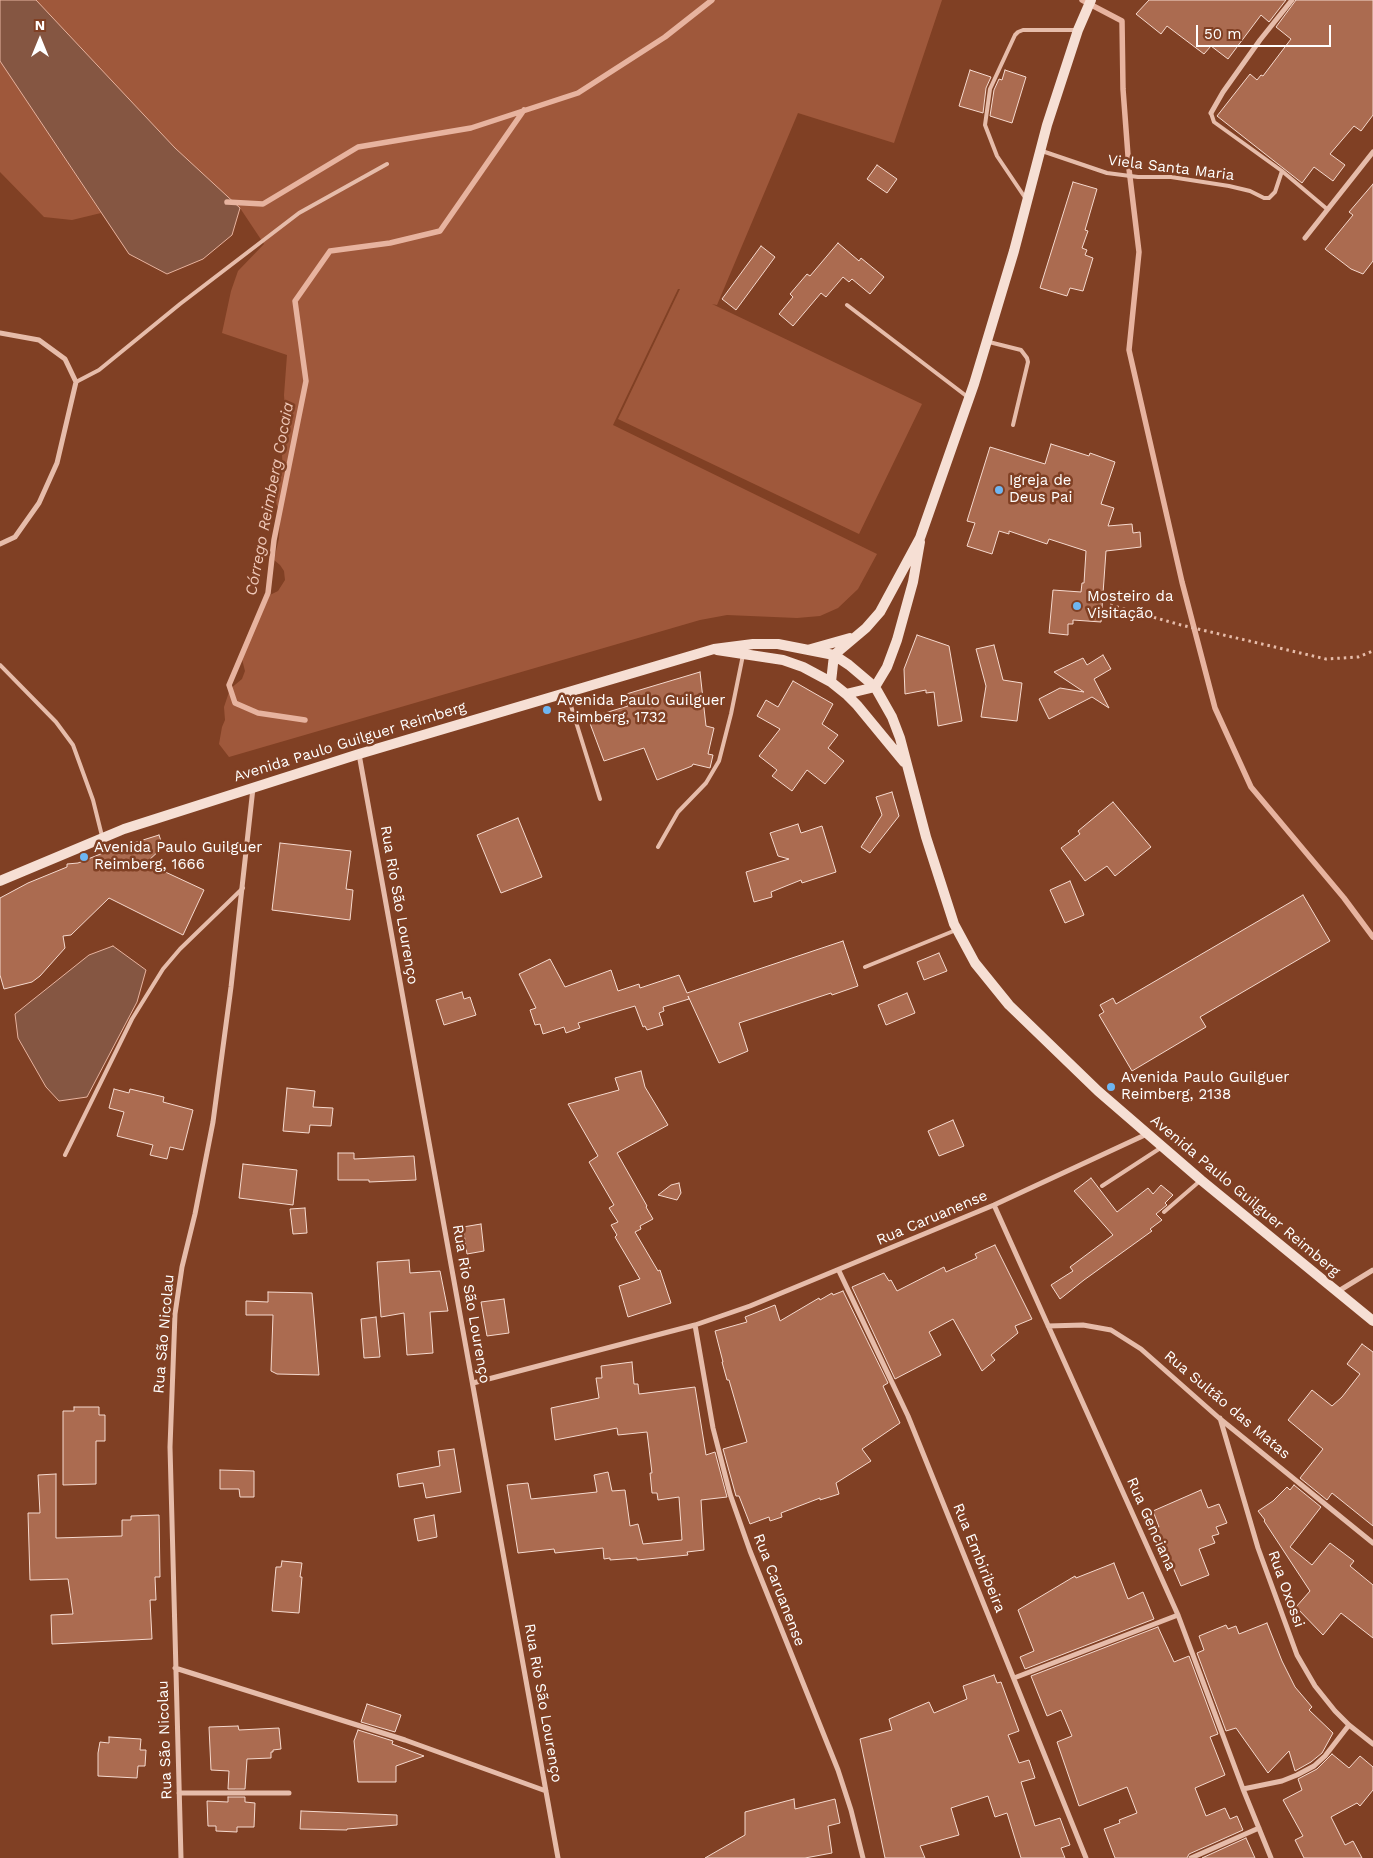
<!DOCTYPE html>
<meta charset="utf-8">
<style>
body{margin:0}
#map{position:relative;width:1373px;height:1858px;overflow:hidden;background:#804024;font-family:"Work Sans",sans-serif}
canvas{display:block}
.north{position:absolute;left:15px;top:15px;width:50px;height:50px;-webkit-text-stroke:4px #804024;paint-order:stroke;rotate:0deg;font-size:14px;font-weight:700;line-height:20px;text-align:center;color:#fff}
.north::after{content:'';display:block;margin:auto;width:18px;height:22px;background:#fff;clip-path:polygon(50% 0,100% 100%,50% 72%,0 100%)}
.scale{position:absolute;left:1196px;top:25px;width:135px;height:22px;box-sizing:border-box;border:2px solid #fff;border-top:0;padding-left:6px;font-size:15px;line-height:18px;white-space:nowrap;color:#fff;-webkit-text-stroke:4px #804024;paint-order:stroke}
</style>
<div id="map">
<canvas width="1373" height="1858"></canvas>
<div class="north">N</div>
<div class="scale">50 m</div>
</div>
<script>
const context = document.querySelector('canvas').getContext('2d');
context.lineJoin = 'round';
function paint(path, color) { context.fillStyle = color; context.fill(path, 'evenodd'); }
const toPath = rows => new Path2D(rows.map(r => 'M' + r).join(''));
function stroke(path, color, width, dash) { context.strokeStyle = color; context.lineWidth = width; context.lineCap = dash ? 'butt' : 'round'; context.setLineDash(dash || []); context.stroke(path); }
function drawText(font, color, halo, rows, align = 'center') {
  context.font = font + ' "Work Sans",sans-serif'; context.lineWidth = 5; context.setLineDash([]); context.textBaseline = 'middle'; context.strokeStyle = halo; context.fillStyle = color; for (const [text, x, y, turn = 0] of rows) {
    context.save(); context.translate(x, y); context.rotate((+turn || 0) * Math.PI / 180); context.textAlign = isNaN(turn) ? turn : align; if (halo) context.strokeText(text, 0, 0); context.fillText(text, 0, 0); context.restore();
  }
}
paint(toPath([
 [36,0,942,0,894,143,798,113,717,305,712,304,922,404,859,534,618,419,680,289,678,289,613,425,877,554,858,589,838,608,820,616,797,618,727,615,700,620,229,757,219,744,222,727,225,720,224,707,230,689,242,679,245,671,242,659,250,641,255,619,260,614,264,604,268,600,266,597,278,591,285,580,284,571,280,565,274,560,279,538,280,522,280,512,275,501,277,484,277,473,283,469,282,455,287,438,284,395,287,355,222,333,231,291,238,271,264,244,240,208,175,148],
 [0,61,101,213,72,220,44,217,0,172]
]), '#9f583b');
const water = toPath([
 [0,0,36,0,175,148,240,208,232,235,203,259,167,274,129,254,0,61,0,0],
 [113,946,146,970,137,1002,87,1097,59,1101,46,1087,18,1038,15,1014,89,955,113,946]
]);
paint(water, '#855642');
stroke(water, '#e7b39f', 1);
stroke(toPath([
 [1082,0,1122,21,1123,89,1129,169,1139,252,1129,350,1182,582,1215,708,1251,787,1344,898,1373,937],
 [227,202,263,204,358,147,471,128,578,93,665,37,712,0],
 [305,720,258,713,235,703,229,685,268,593,274,540,306,381,295,301,330,251,390,243,440,231,524,110]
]), '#e7b39f', 5.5);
const building = toPath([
 [1149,0,1286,0,1269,22,1261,15,1228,59,1211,46,1204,54,1167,26,1161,34,1136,14,1149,0],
 [1296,0,1373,0,1373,115,1361,131,1354,126,1330,154,1345,165,1333,181,1314,167,1302,183,1217,116,1250,74,1257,80,1261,75,1263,76,1291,39,1276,27,1296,0],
 [970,70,991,77,986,88,983,113,959,106,970,70],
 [1005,70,1026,77,1012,123,990,116,994,90,999,79,1002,80,1005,70],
 [877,165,897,179,887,193,867,179,877,165],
 [1073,182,1097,189,1085,230,1088,231,1082,248,1087,250,1085,255,1093,258,1083,291,1070,288,1067,296,1040,288,1073,182],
 [1373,184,1373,261,1363,274,1351,269,1325,249,1353,215,1349,212,1373,184],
 [838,243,859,261,861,258,884,277,870,294,852,279,849,282,843,277,826,297,821,293,793,326,779,314,793,297,790,294,807,274,810,276,838,243],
 [761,246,775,257,736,310,722,299,761,246],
 [1051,444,1089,456,1090,453,1115,462,1101,504,1114,508,1108,526,1132,524,1133,533,1140,532,1141,547,1106,551,1101,622,1073,620,1073,624,1068,624,1068,635,1049,633,1053,590,1081,592,1082,583,1084,583,1086,551,1049,539,1047,544,1009,531,1009,534,999,531,992,554,967,546,975,523,967,521,990,447,1045,464,1051,444],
 [917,635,949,646,962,721,938,726,934,692,926,693,926,690,905,694,904,669,917,635],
 [994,645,1003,680,1022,683,1017,721,981,717,986,686,976,649,994,645],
 [1103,655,1111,669,1094,679,1109,708,1092,697,1049,719,1039,699,1060,688,1084,692,1054,672,1083,658,1087,665,1103,655],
 [700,672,706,726,714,728,708,754,713,755,710,768,693,764,692,766,657,780,644,748,604,761,588,718,628,706,623,695,700,672],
 [793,681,833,704,822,724,838,735,828,748,844,761,825,784,807,770,792,791,772,776,777,770,759,756,780,729,757,716,766,700,778,707,793,681],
 [892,792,899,816,870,853,861,847,882,815,876,797,892,792],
 [1113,802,1151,847,1115,876,1107,866,1085,881,1061,848,1080,834,1078,831,1113,802],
 [518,818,542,877,501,893,477,835,518,818],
 [798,824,801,833,822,826,836,872,802,883,801,880,771,892,772,897,754,902,746,872,789,859,778,856,770,833,798,824],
 [159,835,163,847,146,863,204,890,183,935,109,898,71,935,63,936,65,948,40,976,32,982,4,989,0,975,0,898,28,883,67,867,67,864,78,863,108,851,159,835],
 [280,843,351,851,346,889,353,890,350,920,272,910,280,843],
 [1070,881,1084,915,1065,923,1050,890,1070,881],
 [1303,895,1330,941,1200,1017,1206,1027,1132,1071,1099,1015,1104,1012,1100,1005,1113,998,1116,1004,1303,895],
 [843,941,858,986,832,995,831,993,739,1023,748,1051,719,1063,688,996,689,999,663,1007,664,1011,659,1013,663,1025,647,1030,645,1026,643,1027,635,1006,578,1023,580,1028,566,1033,564,1027,543,1034,540,1024,535,1025,530,1010,536,1008,519,974,550,959,565,987,611,970,618,991,639,984,640,988,679,975,687,993,843,941],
 [939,953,947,971,924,980,917,962,939,953],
 [462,992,464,999,470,997,476,1015,444,1025,436,1000,462,992],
 [907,993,915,1013,886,1025,878,1005,907,993],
 [641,1071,645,1087,668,1125,617,1153,647,1206,646,1207,653,1219,640,1226,641,1229,635,1232,658,1271,660,1270,671,1303,628,1317,619,1286,640,1279,615,1237,617,1235,611,1225,618,1222,609,1208,614,1205,589,1162,598,1156,568,1104,619,1090,615,1078,641,1071],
 [287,1088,315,1091,313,1107,333,1108,331,1126,310,1125,309,1133,283,1131,287,1088],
 [114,1089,129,1093,130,1089,164,1097,163,1102,193,1110,183,1150,170,1147,167,1159,150,1155,153,1145,117,1136,124,1112,109,1108,114,1089],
 [953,1120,964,1146,939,1156,928,1131,953,1120],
 [338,1153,354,1153,354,1159,414,1156,416,1180,369,1182,369,1180,338,1180,338,1153],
 [243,1164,297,1170,293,1205,239,1198,243,1164],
 [1091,1178,1117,1212,1148,1188,1153,1194,1161,1185,1173,1195,1165,1203,1167,1205,1156,1214,1162,1220,1150,1229,1152,1231,1084,1280,1060,1299,1051,1285,1073,1271,1070,1267,1113,1235,1074,1191,1091,1178],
 [679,1183,681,1193,677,1200,658,1195,671,1185,679,1183],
 [305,1208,307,1233,293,1234,290,1209,305,1208],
 [481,1224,484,1251,467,1254,463,1227,481,1224],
 [995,1245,1032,1319,1015,1326,1018,1333,991,1355,995,1360,982,1371,953,1319,929,1332,941,1355,895,1379,852,1287,884,1273,889,1281,891,1280,897,1291,944,1267,946,1272,977,1258,975,1254,995,1245],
 [409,1260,410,1273,440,1271,448,1311,430,1312,433,1353,407,1355,404,1313,381,1317,377,1262,409,1260],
 [843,1291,888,1383,883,1386,900,1423,862,1449,871,1461,836,1483,839,1494,820,1500,820,1498,781,1513,782,1517,770,1521,769,1517,750,1524,739,1496,736,1496,723,1449,747,1442,729,1380,727,1380,722,1362,723,1362,715,1331,747,1322,745,1317,775,1305,780,1321,819,1298,820,1300,832,1293,833,1295,843,1291],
 [268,1292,312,1293,319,1375,277,1374,271,1371,273,1315,246,1315,246,1301,268,1302,268,1292],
 [504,1299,509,1333,487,1336,481,1302,504,1299],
 [376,1317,380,1357,364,1358,361,1319,376,1317],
 [1362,1344,1373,1352,1373,1526,1332,1493,1327,1500,1300,1478,1323,1449,1288,1420,1312,1390,1332,1406,1342,1397,1360,1374,1347,1364,1362,1344],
 [632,1362,634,1384,638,1384,639,1394,695,1387,706,1455,715,1452,727,1497,701,1500,704,1550,687,1552,688,1555,637,1560,637,1558,610,1560,610,1558,604,1559,603,1548,555,1553,554,1549,518,1553,507,1485,528,1483,531,1499,597,1492,594,1475,608,1472,612,1491,625,1490,630,1526,638,1524,643,1544,682,1540,679,1497,658,1500,657,1493,652,1493,650,1473,652,1473,647,1432,618,1435,617,1428,555,1440,551,1408,599,1398,596,1378,602,1378,601,1366,632,1362],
 [74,1407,99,1407,99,1415,105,1415,105,1441,96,1441,96,1484,63,1485,63,1411,74,1411,74,1407],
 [454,1449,461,1492,426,1498,423,1483,399,1487,397,1474,440,1466,438,1451,454,1449],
 [220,1470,254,1471,254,1497,240,1497,239,1489,220,1489,220,1470],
 [56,1474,56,1538,122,1536,122,1520,131,1520,131,1516,159,1515,160,1577,155,1577,156,1600,150,1600,152,1639,52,1644,51,1615,73,1614,68,1579,30,1580,28,1513,40,1513,38,1475,56,1474],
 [1294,1485,1321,1507,1290,1547,1312,1565,1330,1543,1354,1561,1350,1566,1373,1585,1373,1638,1341,1613,1323,1635,1296,1607,1310,1591,1264,1521,1265,1520,1258,1511,1273,1501,1287,1487,1290,1490,1294,1485],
 [1201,1490,1208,1508,1219,1504,1227,1523,1216,1527,1219,1534,1212,1536,1215,1543,1199,1549,1209,1575,1181,1586,1156,1528,1159,1527,1153,1511,1201,1490],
 [434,1515,437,1537,418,1541,414,1519,434,1515],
 [282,1561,302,1563,300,1577,302,1577,299,1613,272,1611,276,1567,281,1567,282,1561],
 [1114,1563,1128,1599,1143,1592,1154,1619,1025,1669,1020,1657,1034,1651,1018,1610,1075,1576,1076,1578,1114,1563],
 [1267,1623,1282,1661,1295,1687,1312,1707,1309,1710,1333,1733,1322,1753,1311,1762,1295,1771,1289,1751,1268,1773,1236,1728,1226,1731,1197,1653,1204,1650,1199,1636,1226,1625,1228,1629,1236,1626,1239,1634,1267,1623],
 [1158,1627,1174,1662,1189,1656,1218,1734,1210,1737,1225,1775,1195,1788,1206,1816,1225,1808,1230,1819,1237,1816,1243,1830,1189,1854,1187,1858,1115,1858,1104,1829,1120,1823,1119,1820,1137,1813,1127,1787,1079,1806,1057,1742,1072,1736,1061,1710,1047,1716,1031,1676,1158,1627],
 [994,1675,997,1683,1001,1682,1019,1731,1008,1735,1019,1763,1029,1760,1035,1778,1021,1782,1035,1826,1060,1818,1070,1845,1061,1848,1065,1858,1021,1858,1007,1813,995,1817,988,1796,951,1808,959,1835,920,1846,925,1858,885,1858,860,1739,892,1730,889,1719,929,1702,934,1713,967,1699,963,1686,994,1675],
 [367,1704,401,1715,395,1732,361,1722,367,1704],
 [238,1726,239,1730,279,1728,281,1749,273,1750,273,1752,271,1752,271,1758,247,1759,245,1789,228,1789,229,1771,211,1770,209,1727,238,1726],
 [358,1730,393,1741,392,1744,424,1756,396,1766,396,1782,358,1782,354,1741,358,1730],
 [109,1737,141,1739,140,1750,146,1750,145,1766,138,1766,137,1778,98,1776,98,1753,100,1742,109,1743,109,1737],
 [1332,1754,1349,1768,1360,1756,1373,1767,1373,1790,1360,1806,1357,1803,1331,1817,1345,1845,1353,1841,1362,1858,1304,1858,1295,1840,1303,1836,1283,1800,1302,1790,1298,1779,1317,1769,1332,1754],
 [228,1797,245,1797,245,1802,255,1803,254,1827,237,1827,237,1832,216,1831,216,1826,208,1826,207,1801,228,1802,228,1797],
 [794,1799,795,1809,835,1799,840,1823,828,1826,832,1853,805,1858,705,1858,745,1835,745,1812,794,1799],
 [301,1811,397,1815,397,1825,347,1829,347,1830,300,1829,301,1811],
 [1246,1838,1255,1858,1202,1858,1246,1838]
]);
paint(building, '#ab6b50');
stroke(building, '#f5d9ce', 1);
stroke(toPath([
 [1110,605,1181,625,1326,659,1358,657,1373,651]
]), '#e6bcaa', 3, [2.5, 4]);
stroke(toPath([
 [1211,113,1214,122,1282,171,1327,209],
 [1042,151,1107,173,1138,177,1171,177,1229,186,1250,191,1264,198,1269,198,1275,192,1282,171],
 [1026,199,997,156,985,125,990,89,1015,35,1018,32,1023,30,1078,30],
 [847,305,969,398],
 [989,342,1021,350,1027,358,1028,362,1013,425],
 [76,382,99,370,180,304,299,213,387,164],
 [0,665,56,722,73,745,93,800,102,836],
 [567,693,600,799],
 [658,847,678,812,706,783,719,761,731,714,743,655],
 [865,967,956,930],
 [65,1155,132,1019,163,969,180,949,243,888],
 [1102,1186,1162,1147],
 [1164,1212,1201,1180]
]), '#e6bcaa', 4);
stroke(toPath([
 [1211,113,1223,92,1260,40,1292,0],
 [1305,238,1373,152],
 [0,333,39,340,65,359,76,382,57,463,39,503,15,537,0,544],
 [359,754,558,1858],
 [994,1205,1178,1615,1243,1789,1271,1858],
 [839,1271,908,1416,1086,1858],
 [1337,1292,1373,1270],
 [695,1325,713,1428,730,1494,750,1551,838,1770,851,1810,863,1858],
 [1048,1326,1083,1325,1111,1330,1141,1349,1219,1418,1373,1543],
 [473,1383,695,1325,750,1306,994,1205,1147,1134],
 [1220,1418,1258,1548,1297,1655,1315,1686,1335,1711,1349,1725,1373,1744],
 [175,1668,405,1740,546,1791],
 [1014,1678,1178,1615],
 [1243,1789,1282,1781,1297,1775,1314,1766,1325,1756,1349,1725],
 [179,1793,289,1793],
 [181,1858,170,1447,175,1314,182,1267,195,1214,213,1122,231,987,253,788],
 [1191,1858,1259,1828]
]), '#e6bcaa', 5);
stroke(toPath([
 [811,649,850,638],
 [717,650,783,660,803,667,831,682,846,694,857,705,904,762],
 [831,682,834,655,866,628,880,612,920,538,974,384,1014,251,1047,125,1078,30,1091,0],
 [846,694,875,687,887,667,897,640,913,582,920,542],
 [0,881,124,829,359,754,714,649,753,644,778,644,834,655,849,665,875,687,892,717,900,738,926,837,954,924,975,963,1009,1005,1098,1091,1201,1180,1373,1321]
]), '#f6dfd4', 10);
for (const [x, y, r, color] of [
 [999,490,5,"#6eb5f1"],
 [1077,606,5,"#6eb5f1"],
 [547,710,5,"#6eb5f1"],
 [84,857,5,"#6eb5f1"],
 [1111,1087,5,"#6eb5f1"]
]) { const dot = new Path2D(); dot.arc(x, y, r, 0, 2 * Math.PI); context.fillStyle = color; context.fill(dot); stroke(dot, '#804024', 2); }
drawText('15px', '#fff', '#804024', [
 ["Viela Santa Maria",1171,168,7],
 ["Avenida Paulo Guilguer Reimberg",350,742,-17],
 ["Rua Rio São Lourenço",399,905,80],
 ["Avenida Paulo Guilguer Reimberg",1245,1196,40],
 ["Rua Caruanense",932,1218,-23],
 ["Rua Rio São Lourenço",471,1304,80],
 ["Rua São Nicolau",164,1334,-85],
 ["Rua Sultão das Matas",1227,1405,40],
 ["Rua Genciana",1151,1524,66],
 ["Rua Embiribeira",979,1558,68],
 ["Rua Oxossi",1286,1589,70],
 ["Rua Caruanense",779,1590,69],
 ["Rua Rio São Lourenço",543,1703,80],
 ["Rua São Nicolau",165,1740,-92]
]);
drawText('15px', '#fff', '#804024', [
 ["Igreja de",1009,481],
 ["Deus Pai",1009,498],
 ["Mosteiro da",1087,597],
 ["Visitação",1087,614],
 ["Avenida Paulo Guilguer",557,701],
 ["Reimberg, 1732",557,718],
 ["Avenida Paulo Guilguer",94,848],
 ["Reimberg, 1666",94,865],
 ["Avenida Paulo Guilguer",1121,1078],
 ["Reimberg, 2138",1121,1095]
], 'left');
drawText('italic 16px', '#eec6b6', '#804024', [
 ["Córrego Reimberg Cocaia",270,499,-79]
]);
</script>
